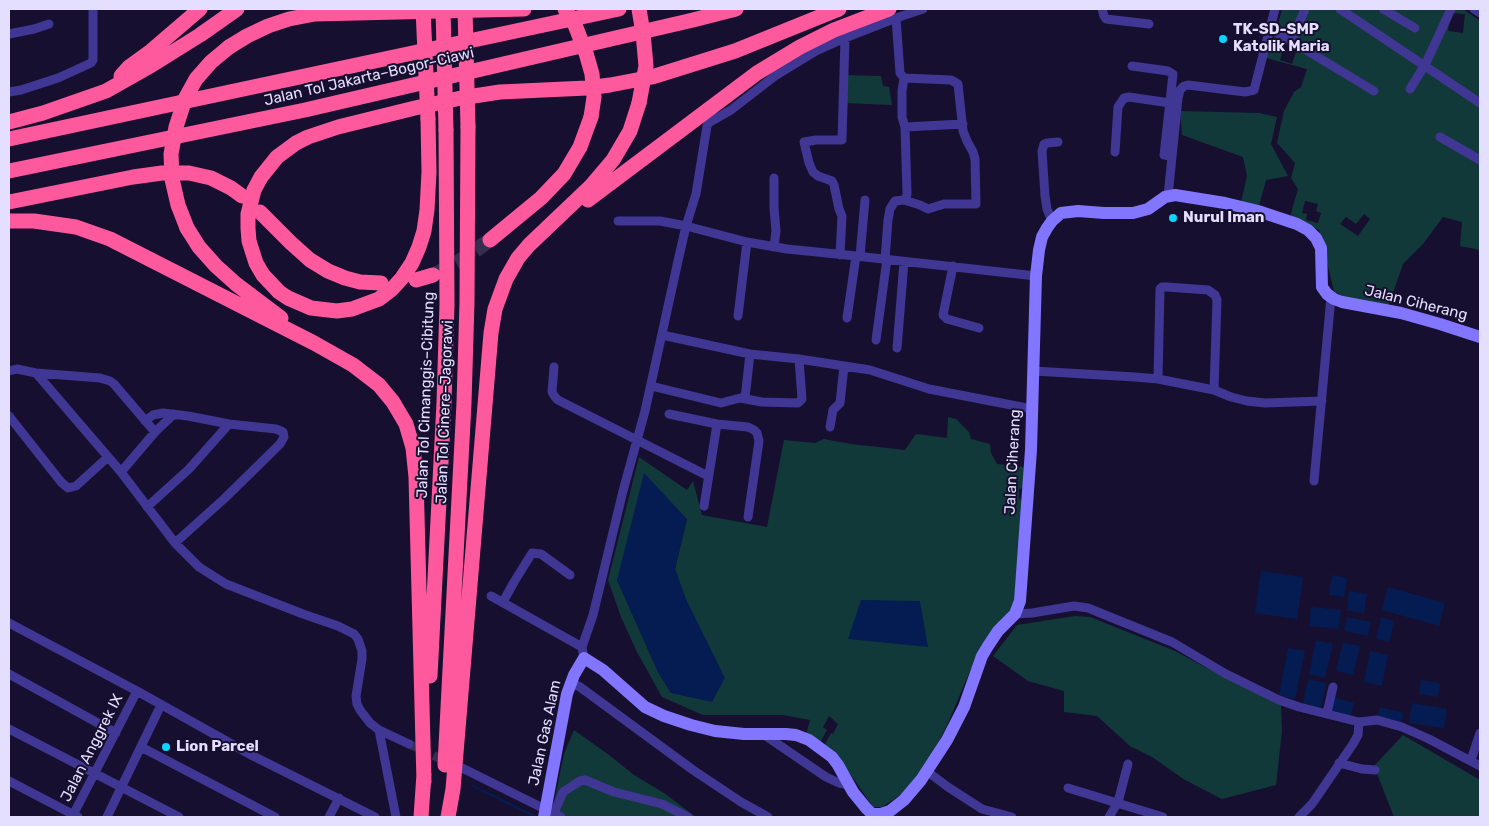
<!DOCTYPE html>
<meta charset="utf-8">
<style>
body{margin:0}
#map{position:relative;width:1489px;height:826px;overflow:hidden;background:#170f2f;font-family:Rubik,sans-serif}
canvas{display:block}
.frame{position:absolute;inset:0;border:10px solid #e4deff;pointer-events:none}
</style>
<div id="map">
<canvas width="1489" height="826"></canvas>
<div class="frame"></div>
</div>
<script>
const context = document.querySelector('canvas').getContext('2d');
context.lineJoin = 'round';
function paint(path, color) { context.fillStyle = color; context.fill(path, 'evenodd'); }
const toPath = rows => new Path2D(rows.map(r => 'M' + r).join(''));
function stroke(path, color, width, dash) { context.strokeStyle = color; context.lineWidth = width; context.lineCap = dash ? 'butt' : 'round'; context.setLineDash(dash || []); context.stroke(path); }
function drawText(font, color, halo, rows, align = 'center') {
  context.font = font + ' Rubik,sans-serif'; context.lineWidth = 4; context.setLineDash([]); context.textBaseline = 'middle'; context.strokeStyle = halo; context.fillStyle = color; for (const [text, x, y, turn = 0] of rows) {
    context.save(); context.translate(x, y); context.rotate((+turn || 0) * Math.PI / 180); context.textAlign = isNaN(turn) ? turn : align; if (halo) context.strokeText(text, 0, 0); context.fillText(text, 0, 0); context.restore();
  }
}
paint(toPath([
 [1282,9,1463,9,1480,21,1480,250,1460,246,1462,222,1443,217,1423,244,1403,264,1388,307,1347,299,1334,291,1319,230,1290,217,1298,189,1291,178,1295,163,1277,143,1284,111,1294,92,1301,87,1307,69,1266,58,1276,32],
 [1451,13,1465,14,1463,33,1448,31],
 [1285,42,1298,46,1292,64,1280,60],
 [1305,201,1318,204,1316,211,1321,213,1318,223,1306,220,1307,214,1302,213],
 [1364,214,1370,219,1358,236,1340,224,1346,217,1356,224],
 [845,75,881,76,883,86,889,87,892,105,843,103],
 [1180,111,1259,113,1277,117,1271,144,1288,176,1266,180,1259,206,1241,202,1247,176,1243,157,1182,135],
 [948,417,956,419,969,432,971,439,990,444,991,453,997,464,1024,467,1023,488,1019,489,1019,498,1022,501,1018,572,1013,609,983,646,970,671,948,723,932,755,917,777,902,794,882,807,873,807,851,775,824,746,831,733,833,734,838,724,829,716,823,727,827,730,820,743,806,735,810,720,783,715,703,715,662,697,637,652,621,617,608,580,639,457,687,490,693,481,702,515,767,527,784,440,815,443,824,439,851,444,905,450,916,434,947,438],
 [687,519,675,569,685,597,671,693,658,672,617,580],
 [1075,616,1090,617,1175,651,1233,682,1281,705,1282,731,1276,785,1222,799,1185,780,1152,757,1130,746,1097,716,1064,712,1064,691,1028,681,993,656,1017,625],
 [574,730,609,755,634,775,664,793,696,817,551,817,564,754],
 [1403,735,1480,780,1480,817,1394,817,1374,766]
]), '#12393a');
paint(toPath([
 [644,473,687,519,675,569,685,597,725,678,712,702,671,693,658,672,617,580],
 [1261,571,1303,577,1297,619,1255,613],
 [1332,575,1347,578,1344,597,1329,595],
 [1388,587,1445,603,1439,626,1382,610],
 [1349,591,1367,594,1364,613,1347,611],
 [861,600,920,601,928,647,848,639],
 [1311,607,1341,610,1339,629,1309,626],
 [1347,617,1371,622,1368,636,1344,631],
 [1381,617,1394,621,1389,642,1376,639],
 [1316,640,1333,644,1325,678,1309,674],
 [1343,642,1360,646,1353,675,1336,671],
 [1288,648,1305,651,1295,699,1279,695],
 [1370,651,1388,655,1382,686,1364,682],
 [1308,679,1326,683,1321,708,1303,704],
 [1421,680,1440,683,1438,697,1419,694],
 [1333,697,1354,703,1350,717,1329,711],
 [1412,703,1447,709,1444,728,1409,723],
 [1380,707,1404,713,1401,723,1377,718]
]), '#051c52');
stroke(toPath([
 [473,786,536,817]
]), '#051c52', 2.5);
stroke(toPath([
 [409,744,448,762]
]), '#362e4e', 9, [9, 4.5]);
stroke(toPath([
 [436,274,457,263,490,240]
]), '#362e4e', 15, [15, 8]);
stroke(toPath([
 [1102,9,1104,16,1106,19,1149,24],
 [1340,9,1480,103],
 [1383,9,1415,28],
 [1474,9,1480,13],
 [896,18,900,73,904,78,951,80,958,84,963,131,967,141,973,152,975,159,976,204,944,204,928,209,920,205,904,200],
 [1276,32,1374,91],
 [9,34,34,29,49,24],
 [1292,41,1305,9],
 [1132,66,1168,71,1173,74,1164,155,1172,157],
 [1410,89,1425,65,1451,9],
 [9,92,21,90,58,78,91,63,93,60,93,9],
 [905,127,963,124],
 [1440,137,1480,160],
 [1115,152,1118,107,1124,98,1129,97,1170,103],
 [774,178,774,208,776,231,774,247],
 [1168,196,1178,98,1180,90,1184,86,1188,85,1245,92,1254,90,1275,9],
 [618,221,660,221,686,226,747,242,787,249,856,256,1036,276],
 [1052,221,1047,209,1045,196,1042,151,1044,144,1047,143,1058,142],
 [840,255,842,216,839,209,834,185,832,181,818,176,813,172,809,163,804,142,816,140,842,140,845,38],
 [860,256,865,200],
 [885,259,888,220,890,209,895,201,904,200,906,198,907,194,905,127,902,117,902,91,904,78],
 [953,266,943,315,947,319,979,328],
 [738,316,747,242],
 [847,318,856,256],
 [662,335,750,354,799,359,870,370,929,389,1032,409],
 [876,340,887,259],
 [897,348,904,262],
 [554,367,552,392,555,397,558,400,708,476],
 [9,371,17,369,36,373,100,378,110,381,114,384,155,432,121,472],
 [1034,371,1135,377,1158,379,1214,390,1231,397,1247,401,1265,403,1322,401],
 [36,373,121,472,175,543,199,567,226,584,303,614,338,626,354,634,358,639,362,651,362,659,356,696,357,704,360,710,370,723,379,730,409,744],
 [1158,379,1160,289,1162,287,1167,287,1208,290,1215,295,1217,300,1214,390],
 [651,386,721,403,740,398,762,402,798,403,802,399,799,359],
 [745,398,750,354],
 [669,414,717,424,748,427,754,430,757,433,759,441,748,517],
 [9,416,61,482,68,488,76,486,108,457],
 [145,421,153,415,163,413,188,416,229,424,189,469,147,507],
 [830,427,833,410,840,403,844,366],
 [155,432,174,414],
 [1314,481,1331,297],
 [704,506,717,424],
 [175,543,225,498,280,444,284,437,283,432,276,429,229,424],
 [491,596,582,647],
 [503,602,514,582,532,553,541,554,570,575],
 [1015,614,1032,613,1074,606,1088,608,1172,642,1226,674,1279,700,1299,707,1359,722,1377,720,1402,727,1429,739,1480,766],
 [9,623,137,691,253,756,375,817],
 [584,658,582,647,593,615,623,491,645,411,678,261,686,226,696,194,707,126,708,123,731,110,775,76,816,51,845,38,896,18,923,9],
 [9,674,116,733],
 [571,682,580,687,693,770,741,802,768,817],
 [1327,713,1333,687],
 [9,729,179,817],
 [379,730,396,817],
 [763,734,826,777,839,783,849,785],
 [141,747,275,817],
 [1471,760,1480,733],
 [1339,763,1362,769,1375,770],
 [462,768,561,817],
 [928,772,948,787,982,809,1012,817],
 [9,781,78,817],
 [1068,788,1163,817],
 [554,813,563,792,580,781,585,780,614,792,662,804,688,817],
 [72,817,137,691],
 [107,817,161,705],
 [329,817,339,798],
 [1109,817,1118,802,1128,764],
 [1299,817,1312,804,1353,744,1358,735,1359,722]
]), '#403693', 9);
stroke(toPath([
 [544,817,567,694,574,675,584,658,603,670,645,707,664,716,691,725,715,731,744,734,786,734,796,735,809,740,832,757,838,765,853,792,866,808,872,814,881,814,890,811,904,800,921,780,947,740,964,707,982,656,988,646,998,631,1015,614,1020,601,1031,450,1036,276,1039,250,1042,237,1047,228,1052,221,1061,213,1078,211,1104,213,1133,213,1148,209,1165,197,1175,195,1225,203,1258,211,1297,224,1308,230,1316,238,1321,248,1322,287,1327,294,1334,299,1342,302,1401,313,1440,324,1480,337]
]), '#8275ff', 12);
stroke(toPath([
 [229,47,247,36,268,26,289,19,315,14,524,9],
 [121,76,129,67,151,51,200,9],
 [428,119,429,172,427,210,424,231,419,247,412,263,402,278,392,289,379,299,352,309,337,311,311,308,288,298,279,292,263,275,256,263,249,241,248,228,248,214,254,190,261,177,277,157,296,143,308,137,338,127,415,108,461,98,500,92,587,88,610,85,652,77,735,51,839,9],
 [9,122,43,113,106,91,152,65,200,35,237,9],
 [9,139,619,9],
 [9,171,305,110,693,20,736,9],
 [588,200,757,73,800,47,834,30,889,9],
 [9,202,133,177,162,173,189,173,211,178,231,188,242,196],
 [260,212,291,243,310,260,328,271,345,278,360,282,381,283],
 [9,221,34,221,76,227,110,239,314,343,353,365,379,385,393,402,406,424,413,448,416,477,424,782],
 [187,228,199,247,216,266,236,284,281,318],
 [490,240,541,198,564,174,580,147,591,117],
 [416,280,433,275],
 [430,676,444,403,447,304,446,130],
 [445,765,464,403,467,302,468,127],
 [421,817,424,774],
 [448,817,453,789,491,333,495,309,506,279,518,258,529,245,590,187,613,160,630,131,639,103]
]), '#ff599d', 15);
stroke(toPath([
 [423,9,428,119],
 [443,9,446,130],
 [465,9,468,127],
 [565,9,575,25,586,53,592,74,594,97,591,117],
 [639,9,643,33,646,66,639,103],
 [187,228,178,205,172,179,171,154,176,127,185,99,196,79,211,62,229,47]
]), '#ff599d', 15);
for (const [x, y, r, color] of [
 [1223,39,5,"#0ad5ff"],
 [1173,218,5,"#0ad5ff"],
 [166,747,5,"#0ad5ff"]
]) { const dot = new Path2D(); dot.arc(x, y, r, 0, 2 * Math.PI); context.fillStyle = color; context.fill(dot); stroke(dot, '#170f2f', 2); }
drawText('bold 15px', '#e4deff', '#170f2f', [
 ["TK-SD-SMP",1233,30],
 ["Katolik Maria",1233,47],
 ["Nurul Iman",1183,218],
 ["Lion Parcel",176,747]
], 'left');
drawText('15px', '#e4deff', '#170f2f', [
 ["Jalan Tol Jakarta–Bogor–Ciawi",369,77,-13],
 ["Jalan Ciherang",1416,303,14],
 ["Jalan Tol Cimanggis–Cibitung",426,395,-88],
 ["Jalan Tol Cinere–Jagorawi",445,412,-88],
 ["Jalan Ciherang",1013,462,-87],
 ["Jalan Gas Alam",545,733,-78],
 ["Jalan Anggrek IX",92,748,-63]
]);
</script>
